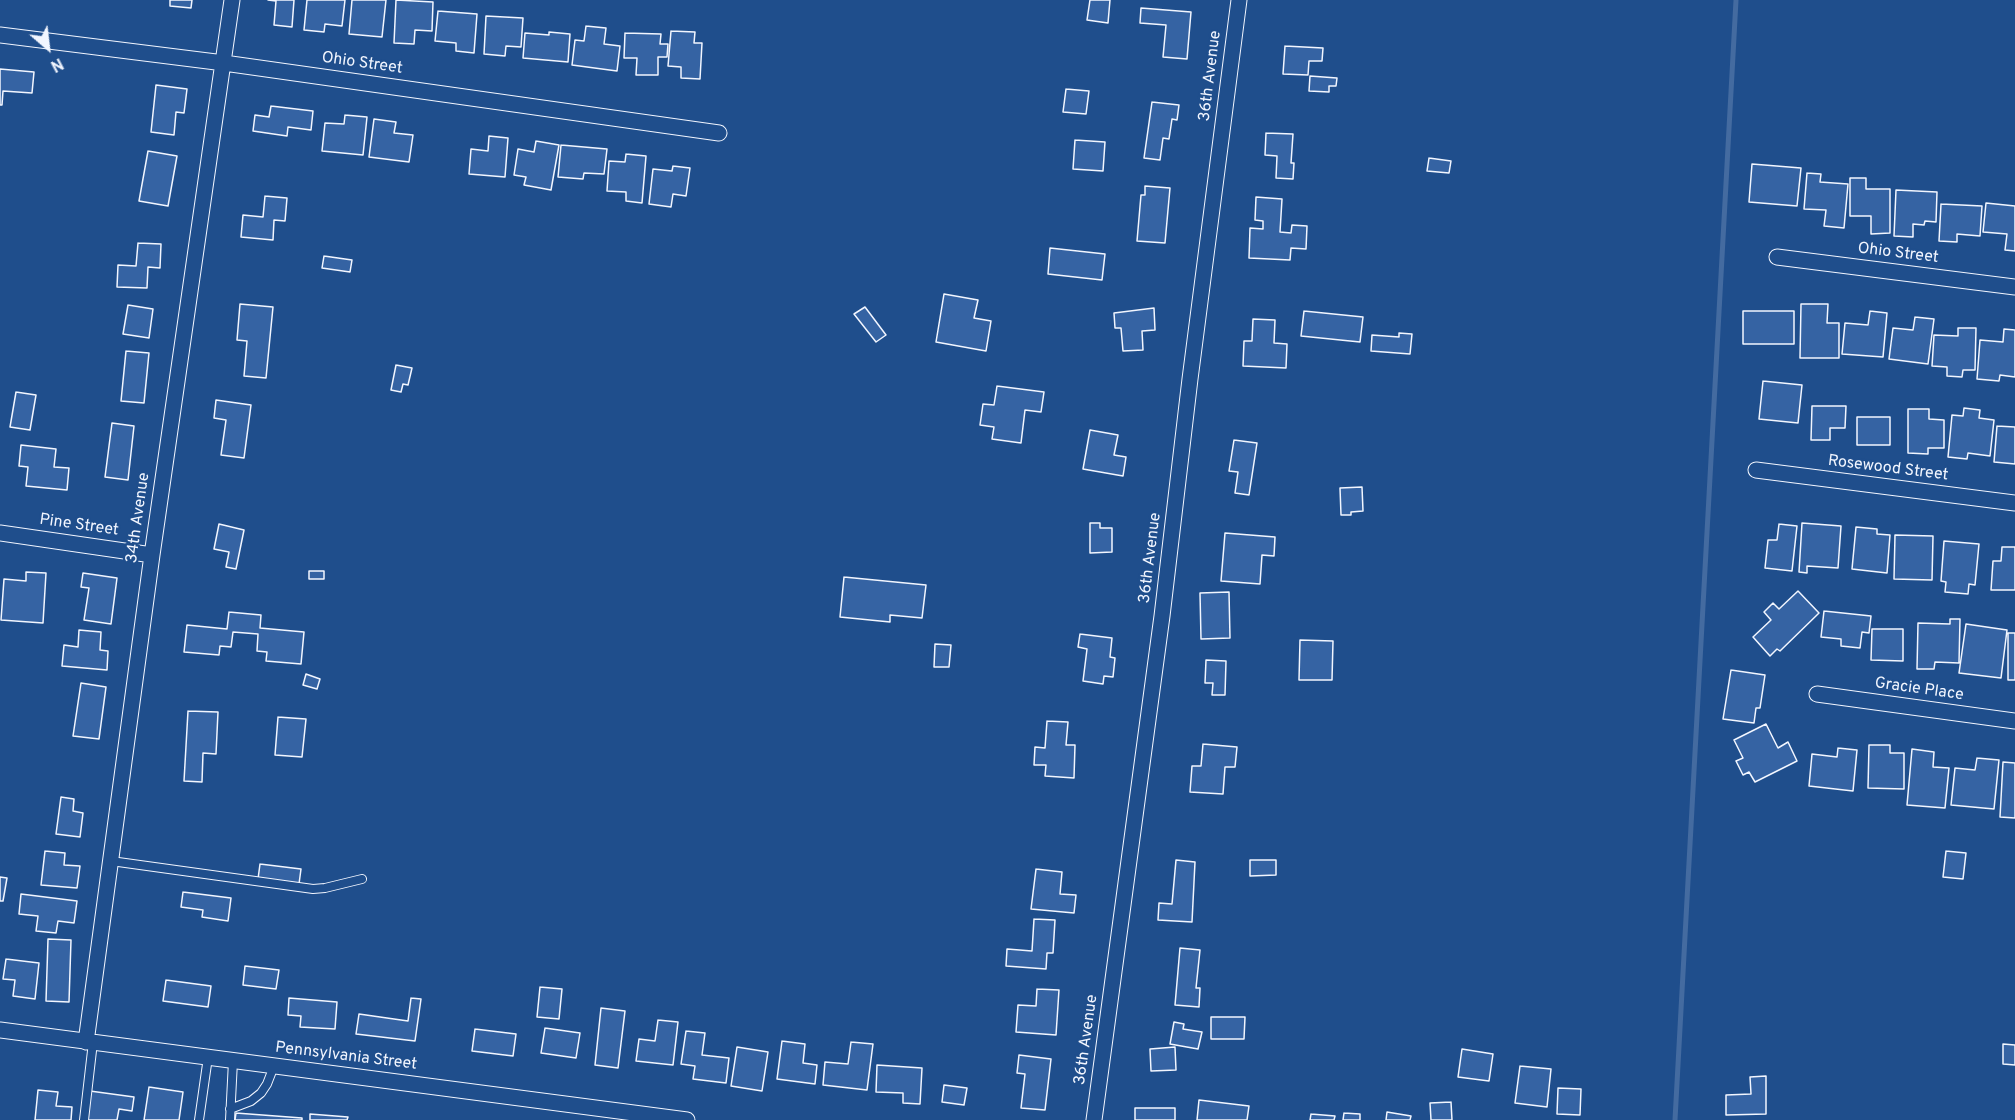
<!DOCTYPE html>
<style>
body{margin:0}
#map{position:relative;width:2015px;height:1120px;overflow:hidden;background:#1f4e8c;font-family:Overpass,sans-serif}
canvas{display:block}
.north{position:absolute;left:18px;top:18px;width:60px;height:60px;-webkit-text-stroke:4px #1f4e8c;paint-order:stroke;rotate:152deg;font-size:16px;font-weight:700;line-height:24px;text-align:center;color:#f2f6ff}
.north::after{content:'';display:block;margin:auto;width:21px;height:27px;background:#f2f6ff;clip-path:polygon(50% 0,100% 100%,50% 72%,0 100%)}
</style>
<div id="map">
<canvas width="2015" height="1120"></canvas>
<div class="north">N</div>
</div>
<script>
const context = document.querySelector('canvas').getContext('2d');
context.lineJoin = 'round';
const toPath = rows => new Path2D(rows.map(r => 'M' + r).join(''));
function stroke(path, color, width, dash) { context.strokeStyle = color; context.lineWidth = width; context.lineCap = dash ? 'butt' : 'round'; context.setLineDash(dash || []); context.stroke(path); }
function paint(path, color) { context.fillStyle = color; context.fill(path, 'evenodd'); }
function drawText(font, color, halo, rows, align = 'center') {
  context.font = font + ' Overpass,sans-serif'; context.lineWidth = 4.5; context.setLineDash([]); context.textBaseline = 'middle'; context.strokeStyle = halo; context.fillStyle = color; for (const [text, x, y, turn = 0] of rows) {
    context.save(); context.translate(x, y); context.rotate((+turn || 0) * Math.PI / 180); context.textAlign = isNaN(turn) ? turn : align; if (halo) context.strokeText(text, 0, 0); context.fillText(text, 0, 0); context.restore();
  }
}
stroke(toPath([
 [1675,1120,1736,0]
]), '#446ba0', 5);
const building = toPath([
 [170,0,192,0,191,8,170,6,170,0],
 [268,0,294,0,292,27,274,25,276,1,268,0],
 [307,0,345,0,342,26,325,24,324,32,304,30,307,0],
 [352,0,386,0,382,37,349,34,352,0],
 [396,0,433,2,432,31,415,30,414,44,394,43,396,0],
 [1090,0,1110,0,1108,23,1087,20,1090,0],
 [1141,8,1191,12,1187,59,1163,57,1166,25,1140,23,1141,8],
 [438,11,477,14,474,53,456,51,456,43,435,41,438,11],
 [486,16,523,18,521,47,506,46,505,56,484,54,486,16],
 [586,26,606,28,604,44,620,46,617,71,572,65,575,40,584,41,586,26],
 [671,31,695,32,694,43,702,43,700,79,681,78,681,67,668,66,671,31],
 [549,32,570,34,568,62,523,58,525,33,549,35,549,32],
 [625,33,661,34,660,44,668,44,667,57,658,57,658,75,636,75,637,58,624,58,625,33],
 [1285,46,1323,48,1322,61,1309,61,1308,75,1283,74,1285,46],
 [0,69,34,72,32,93,3,91,2,105,0,105,0,69],
 [1310,76,1337,78,1336,86,1329,86,1329,92,1309,91,1310,76],
 [156,85,187,89,184,113,176,112,174,135,151,132,156,85],
 [1066,89,1089,91,1086,114,1063,112,1066,89],
 [1152,102,1179,105,1177,120,1172,119,1169,139,1163,138,1160,160,1144,158,1152,102],
 [271,106,313,111,311,130,288,127,287,136,253,131,255,115,269,117,271,106],
 [345,115,367,117,363,155,322,151,325,123,344,124,345,115],
 [374,119,396,122,394,133,413,135,409,162,369,157,374,119],
 [1266,133,1293,134,1291,163,1294,163,1293,179,1276,178,1277,156,1265,155,1266,133],
 [489,136,508,138,505,177,469,174,471,149,488,151,489,136],
 [1075,140,1105,142,1103,171,1073,169,1075,140],
 [536,141,559,145,551,190,524,185,526,177,514,175,518,149,534,152,536,141],
 [561,145,607,149,604,174,584,173,583,179,558,177,561,145],
 [148,151,177,156,168,206,139,201,148,151],
 [626,154,646,156,642,203,626,201,626,192,607,191,609,161,625,162,626,154],
 [1429,158,1451,161,1449,173,1427,171,1429,158],
 [1752,164,1801,168,1797,206,1749,202,1752,164],
 [673,166,690,168,686,196,673,194,671,207,649,204,653,169,672,171,673,166],
 [1807,173,1821,174,1820,182,1848,184,1844,228,1824,226,1826,210,1804,209,1807,173],
 [1850,178,1866,178,1866,189,1890,189,1890,233,1871,234,1871,216,1850,216,1850,178],
 [1145,186,1170,188,1165,243,1137,241,1141,195,1145,195,1145,186],
 [1896,190,1937,192,1936,222,1925,221,1924,225,1913,224,1913,237,1894,236,1896,190],
 [265,196,287,198,285,221,274,220,273,240,241,237,243,215,263,217,265,196],
 [1256,197,1282,199,1280,232,1291,233,1292,225,1307,226,1306,249,1291,248,1290,260,1249,258,1250,228,1263,229,1263,221,1255,220,1256,197],
 [1986,203,2015,206,2015,251,2005,250,2007,234,1983,232,1986,203],
 [1941,204,1982,206,1980,236,1957,234,1957,242,1939,241,1941,204],
 [138,243,161,244,160,268,148,267,147,288,117,287,118,265,136,266,138,243],
 [1050,248,1105,254,1102,280,1048,274,1050,248],
 [324,256,352,260,350,272,322,268,324,256],
 [944,294,978,300,974,318,991,321,986,351,936,342,944,294],
 [240,304,273,307,266,378,244,376,247,341,237,340,240,304],
 [1801,304,1828,304,1827,323,1839,323,1839,358,1800,358,1801,304],
 [128,305,153,309,149,338,123,334,128,305],
 [865,307,886,335,876,342,854,314,865,307],
 [1154,308,1155,330,1142,331,1143,350,1123,351,1121,328,1115,328,1114,313,1154,308],
 [1304,311,1363,317,1360,342,1301,336,1304,311],
 [1743,311,1794,311,1794,344,1743,344,1743,311],
 [1870,311,1887,313,1883,357,1842,354,1845,323,1868,325,1870,311],
 [1915,317,1934,319,1928,364,1889,359,1893,328,1913,330,1915,317],
 [1253,319,1275,320,1274,343,1287,344,1286,368,1243,366,1244,341,1252,341,1253,319],
 [1958,328,1976,328,1975,370,1963,370,1962,377,1947,376,1947,367,1932,366,1934,335,1958,336,1958,328],
 [2004,329,2015,330,2015,377,2000,375,1999,381,1977,379,1980,340,2003,342,2004,329],
 [1399,333,1412,334,1410,354,1371,351,1372,335,1399,337,1399,333],
 [126,351,149,353,144,403,121,401,126,351],
 [396,365,412,368,408,385,403,384,401,392,391,390,396,365],
 [1763,381,1802,385,1798,423,1759,419,1763,381],
 [997,386,1044,392,1041,412,1025,410,1021,443,992,439,994,427,980,425,983,404,994,405,997,386],
 [16,392,36,395,30,430,10,427,16,392],
 [216,400,251,405,244,458,221,455,226,420,214,418,216,400],
 [1812,406,1846,406,1845,428,1830,428,1830,440,1811,440,1812,406],
 [1964,408,1980,410,1979,418,1994,420,1990,456,1968,453,1967,459,1948,457,1952,415,1963,416,1964,408],
 [1908,409,1929,409,1929,419,1944,420,1944,448,1928,448,1928,454,1908,453,1908,409],
 [1857,417,1890,417,1890,445,1857,445,1857,417],
 [112,423,134,426,128,480,105,477,112,423],
 [1997,426,2015,427,2015,464,1994,462,1997,426],
 [1090,430,1118,435,1114,455,1126,457,1123,476,1083,469,1090,430],
 [1234,440,1257,443,1249,495,1235,493,1238,472,1229,471,1234,440],
 [21,445,56,449,54,467,69,468,67,490,26,486,28,467,19,466,21,445],
 [1362,487,1363,511,1351,512,1351,515,1341,515,1340,488,1362,487],
 [1090,523,1100,523,1100,528,1112,528,1112,552,1090,553,1090,523],
 [1802,523,1841,526,1838,568,1807,566,1807,573,1799,572,1802,523],
 [219,524,244,530,236,569,226,567,229,552,214,549,219,524],
 [1779,524,1797,526,1792,571,1765,568,1768,540,1777,540,1779,524],
 [1856,527,1877,529,1877,534,1890,535,1887,573,1852,569,1856,527],
 [1225,533,1275,537,1274,556,1262,555,1260,584,1221,581,1225,533],
 [1895,535,1933,536,1932,580,1894,579,1895,535],
 [1944,541,1979,544,1975,585,1969,584,1968,594,1945,592,1946,582,1941,581,1944,541],
 [2002,547,2015,547,2015,590,1991,590,1993,561,2001,561,2002,547],
 [309,571,324,571,324,579,309,579,309,571],
 [26,572,46,573,43,623,1,620,4,579,26,581,26,572],
 [83,573,117,578,111,624,84,620,89,588,81,587,83,573],
 [844,577,926,585,922,618,890,615,890,622,840,617,844,577],
 [1798,591,1819,613,1780,651,1777,649,1770,656,1753,637,1771,620,1764,612,1773,603,1779,609,1798,591],
 [1229,592,1230,638,1201,639,1200,593,1229,592],
 [1824,611,1871,616,1869,633,1862,632,1860,648,1841,646,1841,639,1821,637,1824,611],
 [229,612,261,615,260,628,304,632,301,664,266,661,267,652,257,651,258,634,233,632,231,647,220,646,219,655,184,652,187,625,227,629,229,612],
 [1950,619,1960,619,1959,663,1935,662,1934,669,1917,669,1918,623,1950,624,1950,619],
 [1966,624,2007,630,2001,678,1959,673,1966,624],
 [1872,629,1903,629,1903,661,1871,660,1872,629],
 [79,630,101,632,100,650,108,651,107,670,62,666,64,645,78,647,79,630],
 [2008,633,2015,633,2015,680,2008,680,2008,633],
 [1080,634,1112,638,1110,657,1115,658,1113,677,1104,676,1103,684,1083,681,1087,649,1078,647,1080,634],
 [1300,640,1333,641,1332,680,1299,680,1300,640],
 [935,644,951,645,949,667,934,667,935,644],
 [1206,660,1226,661,1225,695,1212,695,1213,683,1205,683,1206,660],
 [1731,670,1765,675,1760,708,1756,708,1754,723,1723,719,1731,670],
 [306,674,320,679,317,689,303,685,306,674],
 [81,683,106,687,99,739,73,736,81,683],
 [188,711,218,712,216,754,203,753,202,782,184,781,188,711],
 [278,717,306,719,302,757,275,755,278,717],
 [1047,721,1068,722,1066,745,1075,745,1074,778,1045,776,1046,765,1034,765,1035,747,1045,748,1047,721],
 [1766,724,1778,748,1788,742,1797,761,1755,782,1749,772,1743,775,1736,761,1743,758,1734,740,1766,724],
 [1203,744,1237,747,1235,767,1225,767,1223,794,1190,792,1192,766,1201,766,1203,744],
 [1869,745,1890,745,1890,753,1904,753,1904,789,1868,788,1869,745],
 [1838,748,1857,750,1853,791,1809,786,1812,754,1837,757,1838,748],
 [1912,749,1934,752,1933,767,1949,768,1945,808,1907,805,1912,749],
 [1977,758,1999,760,1994,809,1951,805,1955,768,1975,770,1977,758],
 [2003,762,2015,763,2015,818,2000,817,2003,762],
 [61,797,74,799,73,811,83,813,80,837,56,834,61,797],
 [45,851,65,853,64,865,80,866,77,888,41,885,45,851],
 [1946,851,1966,853,1963,879,1943,877,1946,851],
 [1176,860,1195,862,1192,922,1158,920,1159,903,1172,904,1176,860],
 [1250,860,1276,860,1276,875,1250,876,1250,860],
 [260,864,301,869,299,884,258,879,260,864],
 [1036,869,1062,872,1060,894,1076,895,1074,913,1031,909,1036,869],
 [0,877,7,878,3,901,0,901,0,877],
 [183,892,231,898,228,921,202,917,203,910,181,907,183,892],
 [21,894,77,901,74,923,58,921,56,933,36,931,38,916,19,914,21,894],
 [1034,919,1055,920,1053,953,1047,953,1046,969,1006,966,1007,949,1032,951,1034,919],
 [48,939,71,940,69,1002,46,1001,48,939],
 [1180,948,1200,950,1196,988,1200,988,1199,1007,1175,1005,1180,948],
 [6,959,39,963,35,999,13,996,15,980,3,979,6,959],
 [245,966,279,970,276,989,243,985,245,966],
 [166,980,211,986,208,1007,163,1001,166,980],
 [540,987,562,989,559,1019,537,1017,540,987],
 [1037,989,1059,990,1056,1035,1016,1032,1018,1005,1036,1006,1037,989],
 [289,998,337,1002,335,1029,300,1027,301,1016,288,1015,289,998],
 [411,998,421,999,415,1041,356,1034,359,1014,408,1021,411,998],
 [601,1008,625,1011,618,1068,595,1065,601,1008],
 [1211,1017,1245,1017,1244,1039,1211,1039,1211,1017],
 [658,1020,678,1022,673,1065,636,1061,639,1039,655,1041,658,1020],
 [1174,1022,1184,1024,1183,1029,1202,1032,1198,1049,1170,1044,1174,1022],
 [545,1028,580,1033,576,1058,541,1053,545,1028],
 [475,1029,516,1034,513,1056,472,1051,475,1029],
 [686,1031,705,1033,702,1055,729,1058,726,1083,693,1079,695,1066,681,1064,686,1031],
 [782,1041,805,1044,803,1063,817,1065,815,1084,777,1079,782,1041],
 [851,1042,873,1044,867,1090,823,1085,825,1062,848,1064,851,1042],
 [2003,1044,2015,1045,2015,1065,2003,1064,2003,1044],
 [737,1047,768,1052,762,1091,731,1086,737,1047],
 [1175,1047,1176,1070,1151,1071,1150,1049,1175,1047],
 [1462,1049,1493,1054,1489,1081,1458,1077,1462,1049],
 [1019,1055,1051,1059,1045,1110,1021,1108,1025,1074,1017,1073,1019,1055],
 [877,1065,922,1068,920,1104,903,1103,903,1093,876,1092,877,1065],
 [1520,1066,1551,1069,1547,1107,1515,1103,1520,1066],
 [1766,1076,1766,1114,1726,1115,1726,1095,1751,1094,1750,1077,1766,1076],
 [944,1085,967,1088,964,1105,942,1102,944,1085],
 [149,1087,183,1092,179,1120,144,1120,149,1087],
 [1558,1088,1581,1089,1580,1115,1557,1114,1558,1088],
 [38,1090,58,1092,56,1106,72,1107,71,1120,35,1120,38,1090],
 [90,1091,134,1097,132,1111,119,1109,117,1120,86,1120,90,1091],
 [1199,1100,1249,1106,1247,1120,1197,1120,1199,1100],
 [1451,1102,1452,1120,1431,1120,1430,1103,1451,1102],
 [1135,1108,1175,1108,1175,1120,1135,1120,1135,1108],
 [1387,1112,1411,1116,1410,1120,1386,1120,1387,1112],
 [236,1113,302,1118,302,1120,235,1120,236,1113],
 [1344,1113,1360,1114,1360,1120,1343,1120,1344,1113],
 [310,1114,348,1117,347,1120,310,1120,310,1114],
 [1311,1114,1335,1116,1334,1120,1310,1120,1311,1114]
]);
paint(building, '#3563a3');
stroke(building, '#f2f6ff', 1.5);
const service = toPath([
 [111,861,313,889,325,888,362,879],
 [230,1109,251,1101,261,1093,267,1084,274,1066],
 [84,1120,93,1042],
 [199,1120,208,1057],
 [230,1120,233,1061]
]);
const minor = toPath([
 [0,35,224,63,719,133],
 [1777,257,2015,287],
 [1756,470,2015,503],
 [0,533,152,555],
 [1817,694,2015,721],
 [0,1030,687,1120],
 [86,1042,152,555,232,0],
 [1094,1120,1162,616,1190,379,1239,0]
]);
stroke(service, '#f2f6ff', 10);
stroke(minor, '#f2f6ff', 17);
stroke(service, '#1f4e8c', 8);
stroke(minor, '#1f4e8c', 15);
drawText('16px', '#f2f6ff', '#1f4e8c', [
 ["Ohio Street",362,64,8],
 ["36th Avenue",1211,76,-83],
 ["Ohio Street",1898,254,7],
 ["Rosewood Street",1888,469,7],
 ["34th Avenue",139,518,-82],
 ["Pine Street",79,526,8],
 ["36th Avenue",1151,558,-83],
 ["Gracie Place",1919,690,8],
 ["36th Avenue",1087,1040,-82],
 ["Pennsylvania Street",346,1057,7]
]);
</script>
